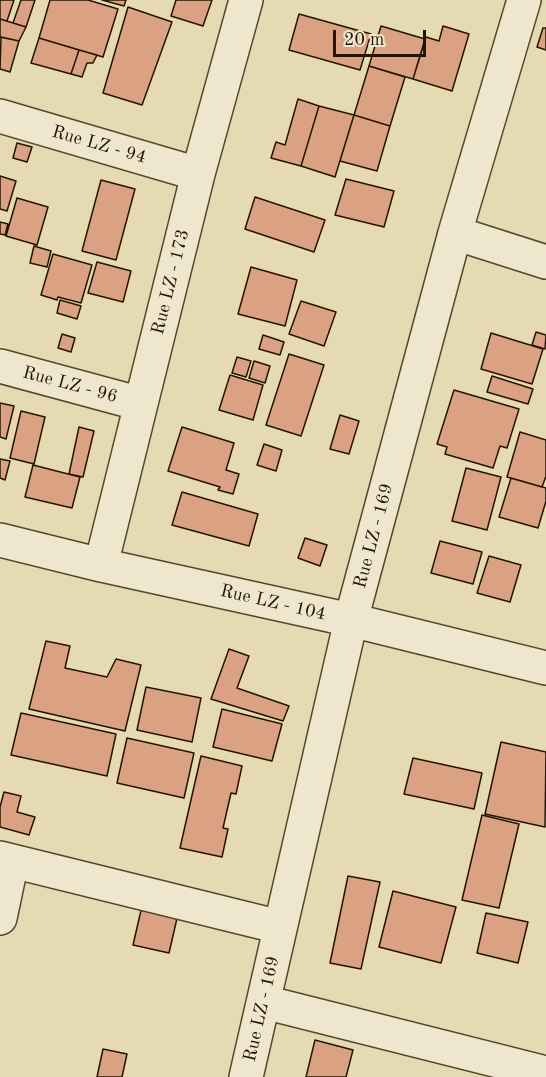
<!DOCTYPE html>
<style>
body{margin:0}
#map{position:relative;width:546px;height:1077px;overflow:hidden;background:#e6dab2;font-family:"Old Standard TT",serif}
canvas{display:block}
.scale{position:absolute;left:333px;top:30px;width:93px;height:27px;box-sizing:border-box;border:3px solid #251401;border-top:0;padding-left:8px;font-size:18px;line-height:21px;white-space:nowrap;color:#251401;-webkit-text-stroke:4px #efe7cd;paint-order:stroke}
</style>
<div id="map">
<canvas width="546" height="1077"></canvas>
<div class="scale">20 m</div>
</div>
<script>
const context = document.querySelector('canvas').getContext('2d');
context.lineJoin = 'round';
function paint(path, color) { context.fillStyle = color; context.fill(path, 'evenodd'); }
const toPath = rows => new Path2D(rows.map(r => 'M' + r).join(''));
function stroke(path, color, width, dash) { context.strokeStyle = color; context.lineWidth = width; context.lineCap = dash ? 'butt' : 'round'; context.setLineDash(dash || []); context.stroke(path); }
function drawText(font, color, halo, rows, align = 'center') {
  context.font = font + ' "Old Standard TT",serif'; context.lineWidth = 6; context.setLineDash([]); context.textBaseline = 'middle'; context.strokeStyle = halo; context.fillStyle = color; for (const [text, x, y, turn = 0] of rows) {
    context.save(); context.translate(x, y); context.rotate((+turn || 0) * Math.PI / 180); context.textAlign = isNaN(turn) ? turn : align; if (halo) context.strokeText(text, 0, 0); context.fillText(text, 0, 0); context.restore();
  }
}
const building = toPath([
 [0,0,14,0,7,21,0,19,0,0],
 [21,0,35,0,26,27,13,23,21,0],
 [50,0,88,0,118,9,103,57,39,38,50,0],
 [102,0,126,0,124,6,102,0],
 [176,0,212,0,203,26,171,16,176,0],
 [128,7,172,22,142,105,103,93,128,7],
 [299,14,371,34,360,70,289,50,299,14],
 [0,19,26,27,19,41,0,37,0,19],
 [381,26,425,39,413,79,369,66,381,26],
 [443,26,469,34,452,91,413,79,426,37,439,41,443,26],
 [543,28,546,28,546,50,537,47,543,28],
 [1,37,19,41,10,72,0,69,1,37],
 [39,38,79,50,71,74,31,63,39,38],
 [79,50,97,55,93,63,87,63,82,77,71,74,79,50],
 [369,66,405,77,390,126,354,115,369,66],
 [298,99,319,106,301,166,271,158,276,142,285,145,298,99],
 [319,106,354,115,335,177,301,166,319,106],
 [354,115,390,126,377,171,340,161,354,115],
 [17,143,32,147,27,162,13,158,17,143],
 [0,176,16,181,7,211,0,209,0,176],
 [346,179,394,191,384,227,335,215,346,179],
 [101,180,135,189,116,260,82,251,101,180],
 [255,197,325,220,314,252,245,229,255,197],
 [17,198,48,207,37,245,6,236,17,198],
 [0,222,8,224,5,235,0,234,0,222],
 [34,246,51,251,47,267,30,263,34,246],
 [53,254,92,265,81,303,58,297,57,300,41,295,53,254],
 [97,262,131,271,123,302,88,293,97,262],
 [251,267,297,280,285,326,238,314,251,267],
 [60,300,81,306,77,319,57,313,60,300],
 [301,301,336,312,324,346,289,334,301,301],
 [536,332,546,335,545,349,532,345,536,332],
 [491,333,543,349,532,384,481,369,491,333],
 [62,334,75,338,71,352,58,348,62,334],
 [263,335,284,342,280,355,259,349,263,335],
 [289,354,324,365,301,436,266,425,289,354],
 [237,357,251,361,246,377,232,373,237,357],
 [254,361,270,366,265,383,249,378,254,361],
 [230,375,263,385,253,420,219,410,230,375],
 [492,376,533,389,528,404,487,392,492,376],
 [454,390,519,409,507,448,500,446,493,468,445,454,447,447,437,444,454,390],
 [0,403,14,406,6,439,0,437,0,403],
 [21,411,45,417,34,464,10,458,21,411],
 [340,415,359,421,349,454,330,449,340,415],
 [79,427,94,431,83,477,69,474,79,427],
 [182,427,234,443,226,470,239,474,233,494,218,490,220,487,168,471,182,427],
 [520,432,546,440,546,476,542,487,507,477,520,432],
 [264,444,282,450,276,471,257,465,264,444],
 [0,459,10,461,5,480,0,478,0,459],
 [33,465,80,477,72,508,25,497,33,465],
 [466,468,501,477,487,530,452,521,466,468],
 [511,478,546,488,546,501,538,528,499,517,511,478],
 [182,492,258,514,249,546,172,525,182,492],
 [305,538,327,545,320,566,298,558,305,538],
 [440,541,482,552,473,584,431,573,440,541],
 [489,556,521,565,510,602,477,593,489,556],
 [46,641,70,646,65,668,107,677,116,659,141,665,125,731,29,709,46,641],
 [229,649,249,656,237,688,289,706,283,721,211,699,229,649],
 [146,687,201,698,192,742,137,730,146,687],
 [222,709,282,724,272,761,213,747,222,709],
 [21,713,116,734,107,776,11,755,21,713],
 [127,738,194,753,184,798,117,783,127,738],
 [501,742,546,752,545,827,485,814,501,742],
 [201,756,242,766,236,794,231,793,223,828,228,829,222,857,180,848,201,756],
 [413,758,482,773,474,809,404,794,413,758],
 [4,792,21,796,17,812,35,817,29,835,0,827,0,807,4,792],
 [482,815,519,824,499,908,462,900,482,815],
 [348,876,380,882,361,969,330,963,348,876],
 [393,891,456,907,441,963,379,947,393,891],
 [142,906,178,914,169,953,133,945,142,906],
 [486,913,528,922,518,963,477,953,486,913],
 [315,1040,353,1050,346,1077,306,1077,315,1040],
 [103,1049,127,1054,122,1077,97,1077,103,1049]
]);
paint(building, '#daa283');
stroke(building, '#251401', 1.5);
const minor = toPath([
 [0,116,198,174],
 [455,233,546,262],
 [0,366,141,404],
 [0,540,101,565,351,620,546,668],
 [101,565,198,174,246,0],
 [0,858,280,927],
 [0,918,12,861],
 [264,1002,546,1073],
 [246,1077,351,620,455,233,524,0]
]);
stroke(minor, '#55462d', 36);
stroke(minor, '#efe7cd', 33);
drawText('18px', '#251401', '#efe7cd', [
 ["Rue LZ - 94",99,145,16],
 ["Rue LZ - 173",171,282,-76],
 ["Rue LZ - 96",70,385,15],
 ["Rue LZ - 169",374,536,-75],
 ["Rue LZ - 104",273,603,13],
 ["Rue LZ - 169",262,1009,-77]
]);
</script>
